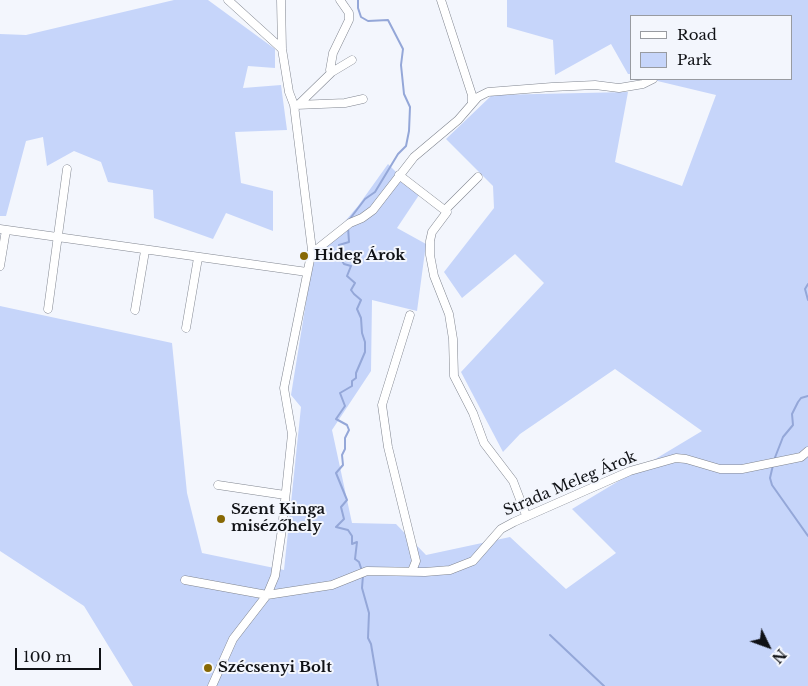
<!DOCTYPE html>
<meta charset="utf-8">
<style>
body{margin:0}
#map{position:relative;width:808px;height:686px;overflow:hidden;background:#f3f6fd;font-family:"Libre Baskerville",serif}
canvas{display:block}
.legend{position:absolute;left:630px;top:15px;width:162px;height:65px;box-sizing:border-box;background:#f3f6fd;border:1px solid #989ba1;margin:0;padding:6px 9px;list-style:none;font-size:15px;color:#101216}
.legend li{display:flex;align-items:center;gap:10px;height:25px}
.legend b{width:25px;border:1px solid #989ba1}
.north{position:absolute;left:743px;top:621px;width:50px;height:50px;-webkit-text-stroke:4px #f3f6fd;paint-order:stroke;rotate:132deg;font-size:14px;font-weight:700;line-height:20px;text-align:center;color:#101216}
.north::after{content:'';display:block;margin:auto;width:18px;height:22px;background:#101216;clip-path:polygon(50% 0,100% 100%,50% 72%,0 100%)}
.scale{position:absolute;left:15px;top:648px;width:86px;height:22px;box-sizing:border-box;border:2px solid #101216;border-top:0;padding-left:6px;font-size:15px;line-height:18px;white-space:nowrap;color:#101216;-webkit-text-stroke:4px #f3f6fd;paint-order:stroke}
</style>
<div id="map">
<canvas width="808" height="686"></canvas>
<ul class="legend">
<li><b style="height:6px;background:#fff"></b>Road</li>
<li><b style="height:14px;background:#c6d5fa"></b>Park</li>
</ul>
<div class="north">N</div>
<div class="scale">100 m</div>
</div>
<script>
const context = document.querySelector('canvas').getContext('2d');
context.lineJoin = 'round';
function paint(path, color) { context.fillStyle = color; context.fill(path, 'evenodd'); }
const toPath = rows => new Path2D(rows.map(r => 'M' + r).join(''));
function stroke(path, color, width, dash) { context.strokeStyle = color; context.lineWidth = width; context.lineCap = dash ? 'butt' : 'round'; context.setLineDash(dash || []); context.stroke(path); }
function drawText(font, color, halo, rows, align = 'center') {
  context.font = font + ' "Libre Baskerville",serif'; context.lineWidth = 4; context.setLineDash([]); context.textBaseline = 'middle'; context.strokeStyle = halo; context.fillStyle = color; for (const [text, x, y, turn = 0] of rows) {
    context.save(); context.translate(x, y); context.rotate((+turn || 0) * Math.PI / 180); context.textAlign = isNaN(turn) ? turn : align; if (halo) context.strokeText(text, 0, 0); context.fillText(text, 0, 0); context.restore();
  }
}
paint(toPath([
 [174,0,208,0,275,49,275,68,248,66,243,88,281,85,287,130,235,132,241,183,273,191,273,231,226,213,213,239,154,218,153,190,108,182,101,162,74,151,47,166,43,137,26,141,6,216,0,216,0,34,26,35],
 [507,0,808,0,808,686,133,686,84,606,0,551,0,306,172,343,187,493,202,553,284,570,301,407,291,395,313,259,358,206,388,164,419,195,397,228,426,244,417,311,372,300,371,371,332,430,352,523,396,524,426,555,510,537,566,589,616,553,572,509,702,431,615,369,520,434,503,452,461,372,544,283,515,254,462,298,444,272,494,208,493,186,446,139,492,95,628,92,615,162,682,186,716,95,649,79,792,79,792,16,632,16,632,74,628,74,611,44,555,75,553,40,507,27]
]), '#c6d5fa');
stroke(toPath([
 [349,220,365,199,375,192,398,154,406,146,409,131,410,107,404,94,401,65,403,49,388,20,368,21,361,17,358,8,358,0],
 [348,227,349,242,339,245,341,259,344,264,351,266,347,276,355,283,351,290,354,294,361,300,357,309,361,318,362,333,365,342,365,352,356,373,356,378,352,381,352,386,340,393,345,406,336,419,347,425,349,430,345,438,345,449,342,455,343,465,336,473,347,500,341,507,344,519,336,527,348,530,352,536,352,544,357,542,355,559,359,562,362,571],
 [808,284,805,289,808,300],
 [774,460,783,437,793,425,792,414,798,402,801,398,808,396],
 [773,465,770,478,772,485,808,536],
 [363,575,362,588,369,613,368,638,371,644,378,686],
 [550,635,604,686]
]), '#94a7d8', 2);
const minor = toPath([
 [228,0,282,49],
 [441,0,472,95,472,103],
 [332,72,352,60],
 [296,105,345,103,363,99],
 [297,106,332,72,330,70,333,53,349,20,349,13,340,0],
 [399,175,447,212,432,232,430,241,430,255,434,276,449,314,453,339,454,376,473,413,484,443,513,481,526,515],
 [445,210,478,177],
 [0,229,307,272],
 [312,250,316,250,350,223,362,218,373,210,414,157,458,120,478,97,488,92,552,87,595,85,619,88,643,84,653,79],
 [0,266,6,230],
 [48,309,67,169],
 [135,310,145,251],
 [410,315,382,405,388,447,416,561,412,571],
 [186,328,198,258],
 [218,485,285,495],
 [185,580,267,595,332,585,367,571,425,572,450,570,473,561,501,529,514,522,630,471,676,458,686,459,720,469,742,469,801,457,808,451],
 [212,686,233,639,267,595,275,576,282,529,292,434,284,388,312,250,294,105,289,92,282,49,281,0]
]);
stroke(minor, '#818690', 9);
stroke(minor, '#fff', 8);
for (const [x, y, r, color] of [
 [304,256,5,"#876804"],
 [221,519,5,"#876804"],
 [208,668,5,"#876804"]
]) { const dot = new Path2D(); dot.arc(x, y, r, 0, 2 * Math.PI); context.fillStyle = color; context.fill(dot); stroke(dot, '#f3f6fd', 2); }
drawText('bold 15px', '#101216', '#f3f6fd', [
 ["Hideg Árok",314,256],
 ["Szent Kinga",231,510],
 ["misézőhely",231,527],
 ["Szécsenyi Bolt",218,668]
], 'left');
drawText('15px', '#101216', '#f3f6fd', [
 ["Strada Meleg Árok",570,484,-23]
]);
</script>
